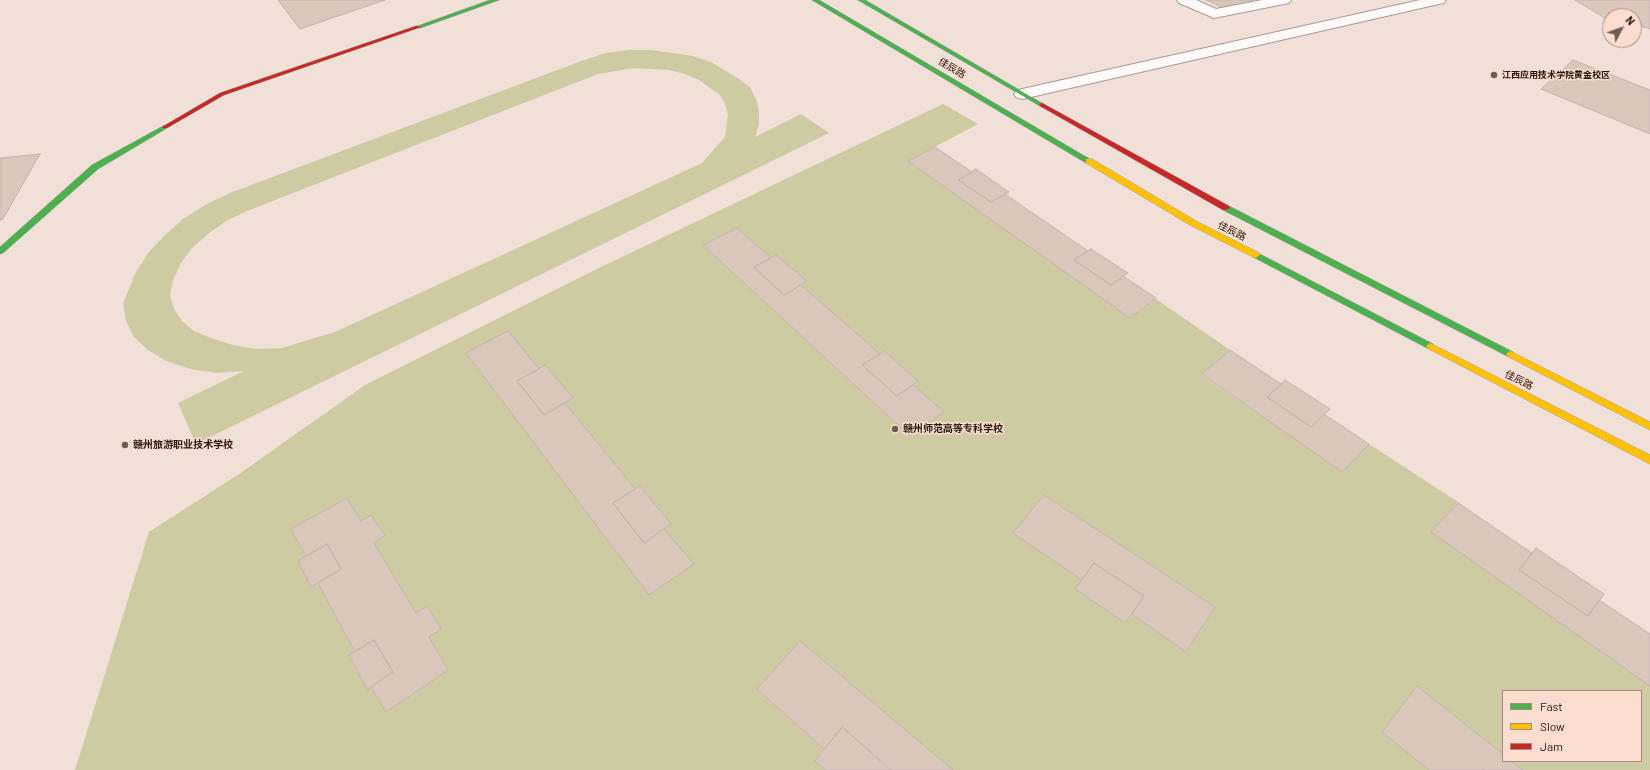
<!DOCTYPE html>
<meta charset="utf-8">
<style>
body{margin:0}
#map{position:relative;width:1650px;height:770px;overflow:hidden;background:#f0e0d8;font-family:Barlow,sans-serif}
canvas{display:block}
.legend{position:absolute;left:1502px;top:690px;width:140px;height:72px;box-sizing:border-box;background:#faddce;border:1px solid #a48e82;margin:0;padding:5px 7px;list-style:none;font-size:12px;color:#231710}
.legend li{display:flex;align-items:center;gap:8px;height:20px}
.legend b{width:20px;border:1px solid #a48e82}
.north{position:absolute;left:1602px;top:8px;width:40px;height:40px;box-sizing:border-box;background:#faddce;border:1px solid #a48e82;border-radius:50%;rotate:49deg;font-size:11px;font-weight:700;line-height:16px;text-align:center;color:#231710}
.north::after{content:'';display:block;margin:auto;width:14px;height:18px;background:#6b5d56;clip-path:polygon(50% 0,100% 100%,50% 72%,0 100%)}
</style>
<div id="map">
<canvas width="1650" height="770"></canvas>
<ul class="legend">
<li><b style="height:5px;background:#4caf50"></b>Fast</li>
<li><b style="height:5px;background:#ffc107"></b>Slow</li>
<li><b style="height:5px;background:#c62828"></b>Jam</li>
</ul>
<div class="north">N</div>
</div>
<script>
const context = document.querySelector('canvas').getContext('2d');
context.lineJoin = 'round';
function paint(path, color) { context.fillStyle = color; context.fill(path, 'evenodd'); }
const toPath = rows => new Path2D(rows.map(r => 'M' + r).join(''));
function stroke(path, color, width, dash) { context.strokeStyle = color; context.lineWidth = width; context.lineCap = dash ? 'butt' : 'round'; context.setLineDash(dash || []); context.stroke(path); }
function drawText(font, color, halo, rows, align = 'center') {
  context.font = font + ' Barlow,"Noto Sans SC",sans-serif'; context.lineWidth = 3; context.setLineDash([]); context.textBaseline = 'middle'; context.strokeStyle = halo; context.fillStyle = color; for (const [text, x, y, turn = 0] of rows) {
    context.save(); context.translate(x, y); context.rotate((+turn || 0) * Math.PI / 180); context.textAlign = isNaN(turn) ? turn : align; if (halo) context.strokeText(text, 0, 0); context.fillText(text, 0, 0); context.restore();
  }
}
paint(toPath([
 [629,50,651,50,693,56,711,62,739,79,750,87,756,99,759,111,759,124,755,137,801,114,829,133,196,444,178,403,244,371,217,373,190,369,166,361,148,350,134,337,126,321,123,303,136,272,148,253,164,236,183,219,205,205,230,193,584,60,606,53],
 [634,68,669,70,685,74,699,80,720,95,725,104,728,114,725,137,702,163,335,332,282,348,255,349,233,345,211,338,194,331,182,321,174,309,170,295,173,280,181,263,192,248,208,234,226,221,247,211,598,74],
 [943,104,978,124,908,161,1130,317,1156,299,1230,350,1202,375,1342,471,1369,444,1458,502,1432,532,1650,686,1650,770,1523,770,1511,761,1641,761,1641,691,1503,691,1503,754,1417,686,1382,732,1429,770,953,770,800,641,757,689,824,749,815,761,825,770,75,770,149,532,242,472,365,385,601,267],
 [737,228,771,258,776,255,807,281,801,285,880,354,884,351,918,381,913,385,944,412,910,436,703,245],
 [466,353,539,369,545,365,572,398,565,403,635,489,640,486,671,524,664,529,693,564,649,594],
 [1044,495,1215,607,1187,651,1132,614,1125,623,1075,589,1082,580,1013,533],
 [347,498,361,521,371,515,385,536,374,543,416,613,441,629,429,637,448,670,386,712,371,687,367,689,349,656,355,652,318,583,311,587,298,561,306,556,291,529]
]), '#cecba3');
const building = toPath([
 [278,0,385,0,300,29,278,0],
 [1206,0,1253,0,1232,12,1206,0],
 [1575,0,1650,0,1650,29,1645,27,1634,29,1634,16,1610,16,1610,21,1575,0],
 [1573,60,1650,90,1650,134,1541,89,1573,60],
 [935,147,972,172,958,180,991,202,1005,194,1088,251,1074,260,1111,285,1123,276,1156,298,1130,318,908,161,935,147],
 [40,154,3,219,0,220,0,158,40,154],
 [976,169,1009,192,991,202,958,180,976,169],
 [737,228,771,258,754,267,784,295,801,285,880,354,862,365,897,396,913,385,944,412,910,436,703,245,737,228],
 [1091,249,1128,273,1111,285,1074,260,1091,249],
 [776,255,807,281,784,295,754,267,776,255],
 [508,331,539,369,517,381,544,415,565,403,635,489,613,503,644,543,664,529,694,564,649,595,466,353,508,331],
 [1230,350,1281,384,1267,397,1311,427,1324,414,1369,444,1342,472,1202,374,1230,350],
 [884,351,918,381,897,396,862,365,884,351],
 [545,365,573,398,544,415,517,381,545,365],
 [1285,380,1330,409,1311,427,1267,397,1285,380],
 [640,486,671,524,644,543,613,503,640,486],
 [1044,495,1215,607,1186,652,1132,614,1144,596,1094,563,1082,580,1013,533,1044,495],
 [347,498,361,521,371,515,385,536,374,543,416,613,427,606,441,629,429,637,448,670,386,712,371,687,393,672,374,640,355,652,318,583,341,569,327,544,306,556,291,529,347,498],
 [1458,503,1532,553,1519,570,1588,616,1599,600,1650,634,1650,686,1431,532,1458,503],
 [327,544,341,569,311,587,298,561,327,544],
 [1536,548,1604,594,1588,616,1519,570,1536,548],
 [1094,563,1144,596,1125,623,1075,589,1094,563],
 [374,640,393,672,367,690,349,655,374,640],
 [800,641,953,770,890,770,842,727,824,749,757,689,800,641],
 [1417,686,1503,754,1503,761,1511,761,1523,770,1484,770,1483,769,1482,770,1429,770,1382,732,1417,686],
 [842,727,891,769,890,770,825,770,815,761,842,727]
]);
paint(building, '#dac7bc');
stroke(building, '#c2b5ae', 1);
const street = toPath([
 [1177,0,1196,0,1216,9,1262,0,1291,0,1289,3,1214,18,1179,3,1177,0],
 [1420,0,1446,0,1444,3,1439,4,1022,99,1016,97,1014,94,1016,91,1022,89,1420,0]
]);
const fast = toPath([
 [490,0,499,0,420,28,415,27,490,0],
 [812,0,819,0,1093,161,1092,163,1086,163,812,0],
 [858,0,865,0,1045,105,1042,107,1040,106,858,0],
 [165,125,167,126,167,128,98,169,3,253,0,254,0,247,92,165,165,125],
 [1223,206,1229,206,1513,352,1514,354,1510,357,1507,356,1223,210,1223,206],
 [1256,252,1433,344,1434,346,1430,349,1427,348,1253,257,1252,255,1256,252]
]);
const slow = toPath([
 [1086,159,1092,159,1196,221,1259,253,1260,255,1256,258,1253,257,1190,225,1086,163,1086,159],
 [1430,343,1650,455,1650,464,1427,348,1426,346,1430,343],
 [1510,351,1650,422,1650,430,1507,356,1506,354,1510,351]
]);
const jam = toPath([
 [416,26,421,27,224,95,167,128,163,128,162,127,220,93,416,26],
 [1042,103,1229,206,1230,208,1226,210,1223,210,1040,106,1039,105,1042,103]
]);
stroke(street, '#a79a93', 2);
stroke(fast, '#a79a93', 1);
stroke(slow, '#a79a93', 1);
stroke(jam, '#a79a93', 1);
paint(street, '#fdfaf9');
paint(fast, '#4caf50');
paint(slow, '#ffc107');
paint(jam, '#c62828');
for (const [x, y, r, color] of [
 [1494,75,4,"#6b5d56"],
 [895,429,4,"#6b5d56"],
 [125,445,4,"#6b5d56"]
]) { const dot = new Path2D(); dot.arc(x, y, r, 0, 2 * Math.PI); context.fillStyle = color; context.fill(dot); stroke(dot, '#faddce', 1.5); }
drawText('bold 9px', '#231710', '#faddce', [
 ["江西应用技术学院黄金校区",1502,75]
], 'left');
drawText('10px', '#231710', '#faddce', [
 ["佳辰路",952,68,31],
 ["佳辰路",1232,231,27],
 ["佳辰路",1519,380,27]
]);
drawText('bold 10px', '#231710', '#faddce', [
 ["赣州师范高等专科学校",903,429],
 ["赣州旅游职业技术学校",133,445]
], 'left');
</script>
